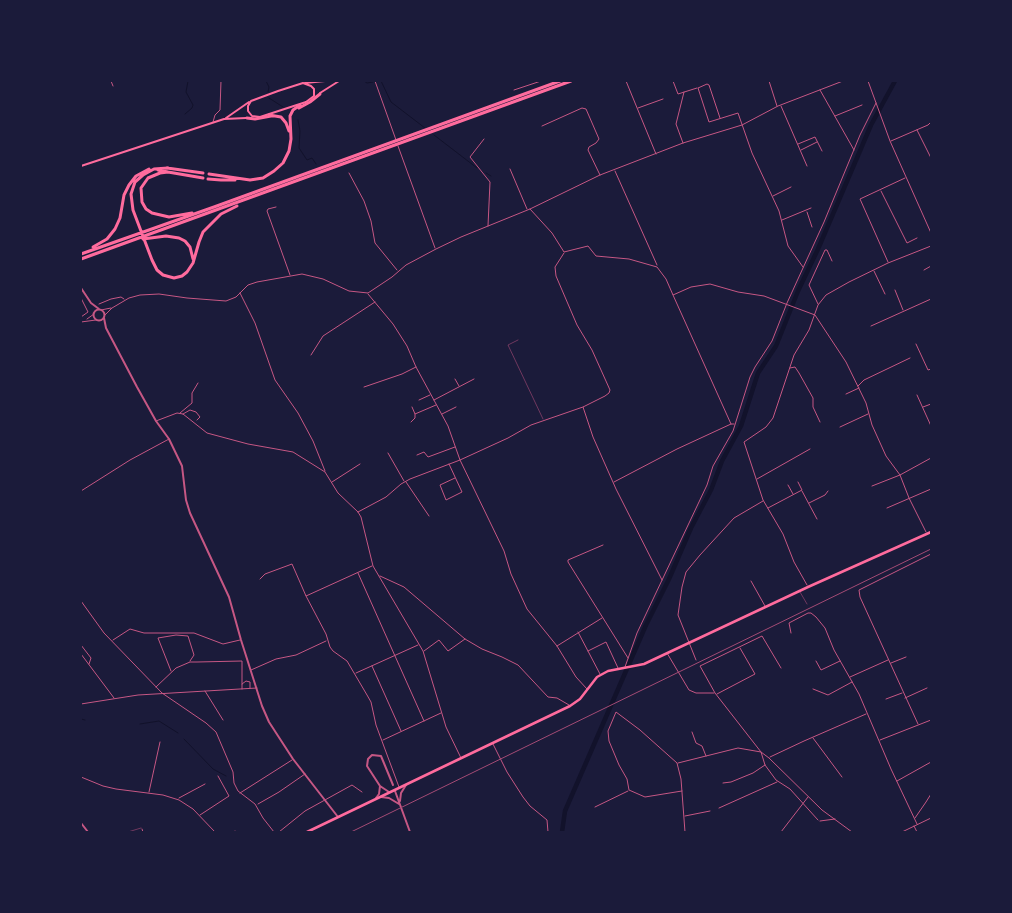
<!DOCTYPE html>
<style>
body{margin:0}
#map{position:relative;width:1012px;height:913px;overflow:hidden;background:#1b1b3a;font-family:"Roboto Serif",serif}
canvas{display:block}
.frame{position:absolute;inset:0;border:82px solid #1b1b3a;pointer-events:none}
</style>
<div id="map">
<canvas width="1012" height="913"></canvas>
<div class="frame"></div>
</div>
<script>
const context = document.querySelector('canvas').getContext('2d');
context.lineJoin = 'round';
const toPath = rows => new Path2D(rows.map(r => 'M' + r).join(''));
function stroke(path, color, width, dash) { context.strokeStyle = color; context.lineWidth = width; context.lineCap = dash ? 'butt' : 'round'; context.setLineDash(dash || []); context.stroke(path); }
stroke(toPath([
 [266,81,269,87,268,92],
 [364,81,367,83,373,82],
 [381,81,391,102,425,128],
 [269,98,283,107],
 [185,114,192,108,193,105,186,92,188,81],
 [298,120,300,131,299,148,307,160,312,158,316,164],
 [434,135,477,168],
 [486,173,491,176],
 [81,719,85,720],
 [140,724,159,721,178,733],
 [184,739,213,769,226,776]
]), '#12122b', 1);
stroke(toPath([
 [562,832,565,811,646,625,669,579,691,528,711,490,722,461,741,426,758,373,776,346,798,291,818,249,871,125,895,81]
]), '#12122b', 4.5);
stroke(toPath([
 [518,340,508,345,543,419],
 [800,592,807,604],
 [128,832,141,828]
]), '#c65784', 0.5);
stroke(toPath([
 [111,81,113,86],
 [375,81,396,140],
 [626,81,656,154],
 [673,81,678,94,697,88],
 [769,81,777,106],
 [868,81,890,141,931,233],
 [514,90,541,81],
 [820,90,854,150],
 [781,106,807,166],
 [638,108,663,99],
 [835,116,862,105],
 [720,118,709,85,707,84,698,88,709,122,738,113,752,153,779,211,788,246,803,267],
 [213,122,215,115,220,110,221,81],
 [542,126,582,108,586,109,599,139,596,143,589,147,588,150,600,175],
 [917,130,931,158],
 [484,139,470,157,490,182,488,226],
 [891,141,928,125,931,122],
 [683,143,676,124,684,92],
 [798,144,815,137,822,151],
 [398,146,435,248],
 [801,150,817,142],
 [510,169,527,209],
 [615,171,657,265],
 [349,173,364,201,371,221,375,243,397,270],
 [881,191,907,243,917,238],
 [773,196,791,187],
 [276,207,268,209,267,211,290,275],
 [530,209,552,233,564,252,588,246,596,256,629,259,657,267,666,279,673,295,691,287,710,284,738,292,764,296,815,315,846,362,866,403,872,425,886,456,900,475,909,498,926,532],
 [807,212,812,227],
 [782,220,811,208],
 [564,253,555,267,556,276,577,325,592,350,610,390,609,393,605,396,583,407,593,437,616,489,662,580],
 [888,262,860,199,905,178],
 [924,270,931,266],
 [874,271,885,294],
 [895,290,903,310],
 [240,293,255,323,275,380,298,413,313,441,325,471],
 [673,295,731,424],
 [81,298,88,312,81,317],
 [99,304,111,299,121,297,124,299],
 [818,304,809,285,825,250,827,250,832,261],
 [101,310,111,308],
 [104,316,112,308,129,298,140,295,159,294,187,298,226,301,236,297,248,285,257,282,302,274,323,279,349,291,368,293,392,277,406,265,436,249,461,237,530,209,600,175,683,143,742,125,778,106,843,81],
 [87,319,94,314],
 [81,322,96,320],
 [871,326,931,299],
 [916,344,928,370,931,369],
 [311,355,323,336,375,302],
 [790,368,795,367,799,373,813,398,813,407,820,422],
 [455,379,459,386],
 [858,386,864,380,910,358],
 [364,387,402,374,416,367],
 [846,394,859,388],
 [917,395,931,426],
 [419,400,430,395],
 [434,400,474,379],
 [412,407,415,414,436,405],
 [583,407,531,425,508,438,460,460,504,551,511,574,527,609,557,646,576,677,587,689],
 [923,407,931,404],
 [180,413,192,403,192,393,198,383],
 [183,414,190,410,196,412,200,417,197,420],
 [442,414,456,407],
 [156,421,177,413,183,414,207,433,248,444,293,452,325,472,338,493,358,512,361,517,373,566,423,651,446,727,461,758],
 [411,422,415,418,415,414],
 [840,427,868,414],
 [388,453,404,481],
 [417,455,424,452,428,457,455,447],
 [449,464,462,492,446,500,440,485,455,478],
 [757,479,810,449],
 [332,482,360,464],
 [406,482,429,516],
 [614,482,677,449,731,424,734,424],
 [788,485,793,494],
 [872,486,900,475,931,458],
 [81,491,130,460,169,439],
 [802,491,817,519],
 [809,503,825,495,828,491],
 [768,508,802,490,798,482],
 [887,508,931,489],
 [358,512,386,497,401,484,410,479,460,460,448,426,416,367,407,346,393,324,368,294],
 [603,545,568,560,568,562,628,658],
 [358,573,424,721],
 [380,576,404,587,465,639,482,649,502,657,518,665,548,697,557,698,569,705],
 [260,579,265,574,292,564,306,596,372,566],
 [751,581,765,606],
 [807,585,794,562,783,534,763,500,744,442,766,427,773,418,794,355,809,330,818,305,826,295,849,282,888,263,931,246],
 [306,596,326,634,330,647,333,651,347,661,367,695,371,702,376,725,399,787],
 [81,601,104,633,162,693,206,723,216,732,233,772,234,783,238,791,255,804,263,818,274,832],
 [578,632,600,674],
 [791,633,789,623,808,613,811,613,816,617,825,628,834,650,859,694,891,769,917,824],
 [113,640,130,629,144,633,194,633,223,644,240,640],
 [81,645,91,658,89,664],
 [557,646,602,618],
 [424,651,439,640,448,651,465,639],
 [588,651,606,642,618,668],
 [667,653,689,690,696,693,714,693],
 [81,654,114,698],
 [696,660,678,615,682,587,686,572,700,555,734,518,763,501],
 [816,661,821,670,840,661],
 [891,663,906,657],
 [372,666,401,731],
 [625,667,637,633,707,485,713,466,733,431,750,377,755,367,772,341,787,303,824,222,860,135,876,103],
 [781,668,762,636,700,666,715,693,761,752,769,758,822,810,852,832],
 [251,670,276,659,296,655,326,641],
 [171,671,158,638,176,635,188,636,194,655,190,661],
 [356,673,418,645],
 [850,677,888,660],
 [156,687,176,668,190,662,197,662,242,661,242,684],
 [242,689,242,684,246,681,250,682,250,688],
 [813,689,828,695,852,682],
 [205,691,223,720],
 [717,694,755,674,740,648],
 [905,698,927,688],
 [886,699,902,693],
 [81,704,138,695,257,688],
 [918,724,860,597,859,590,931,554],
 [692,732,696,743,702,746,706,756],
 [813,738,842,777],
 [383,740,441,713],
 [880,740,931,720],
 [493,744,507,772,523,797,530,806,547,820,548,832],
 [931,746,931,749],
 [770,757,804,741,866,714],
 [678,763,738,748,761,752,765,765,776,780,790,789,818,820],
 [81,777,103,786,116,789,163,795,179,800,193,809,215,832],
 [897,781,931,762],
 [723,783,731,782,753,773,765,765],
 [682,791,645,797,629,790,627,779,619,765,609,741,608,731,616,712,640,730,677,763,681,779,685,832],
 [149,792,160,742],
 [240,793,292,760],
 [179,798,205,784],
 [258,804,279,792,305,774],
 [595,807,628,791],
 [719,808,777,782],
 [200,815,229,796,218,776],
 [685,816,710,811],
 [915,818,926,802,931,794],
 [820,821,835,819],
 [914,826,917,832],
 [142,829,143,832],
 [235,832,235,831],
 [279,832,305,811,352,785,362,792],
 [781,832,808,797],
 [902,832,931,818]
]), '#c65784', 1);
stroke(toPath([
 [81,288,91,303,99,309],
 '93.5 315a5.5 5.5 0 1 1 11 0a5.5 5.5 0 1 1-11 0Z',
 [104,318,106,328,137,387,156,421,169,439,182,466,186,500,190,513,229,597,241,640,262,706,269,722,293,759,338,817],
 [395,791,410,832],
 [389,792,380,786,367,766,368,759,372,755,381,756,393,785],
 [381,797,389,798,399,804],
 [376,798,379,794,380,786],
 [400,801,401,793,406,785],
 [81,823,88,832]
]), '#c65784', 2);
stroke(toPath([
 [303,83,311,86,314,89,314,96,306,102,260,117,252,116,248,111,248,106,251,101,278,91,303,83],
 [305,83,325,81],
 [320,93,339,81],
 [226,118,249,102],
 [81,166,224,119,246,118]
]), '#ff6b9d', 2);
stroke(toPath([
 [307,832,570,706,580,699,597,677,608,671,644,664,808,587,931,532]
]), '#ff6b9d', 2.5);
stroke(toPath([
 [299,108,310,102,320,94],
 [269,115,281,117,286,123,289,131],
 [247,118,255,119,271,116],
 [167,168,203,173],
 [168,168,154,169,143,175,135,182,131,194,133,210,152,260,157,270,163,275,174,278,182,276,187,272,193,263,199,242,203,232,221,214,237,206],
 [158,170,168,172],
 [209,174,250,180,263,178,274,171,283,163,289,151,291,139,290,116,293,110,300,105],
 [208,179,221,180,235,180],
 [192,213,169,217,152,213,146,209,142,202,141,188,148,178,160,173,168,172,203,178],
 [143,239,166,236,179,238,185,241,190,247,193,259],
 [93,247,107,239,115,229,120,218,124,195,129,185,136,176,149,169],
 [81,254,214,207,560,81],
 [81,259,571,81]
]), '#ff6b9d', 3);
stroke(toPath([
 [351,832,931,549]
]), '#a44b75', 1);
</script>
